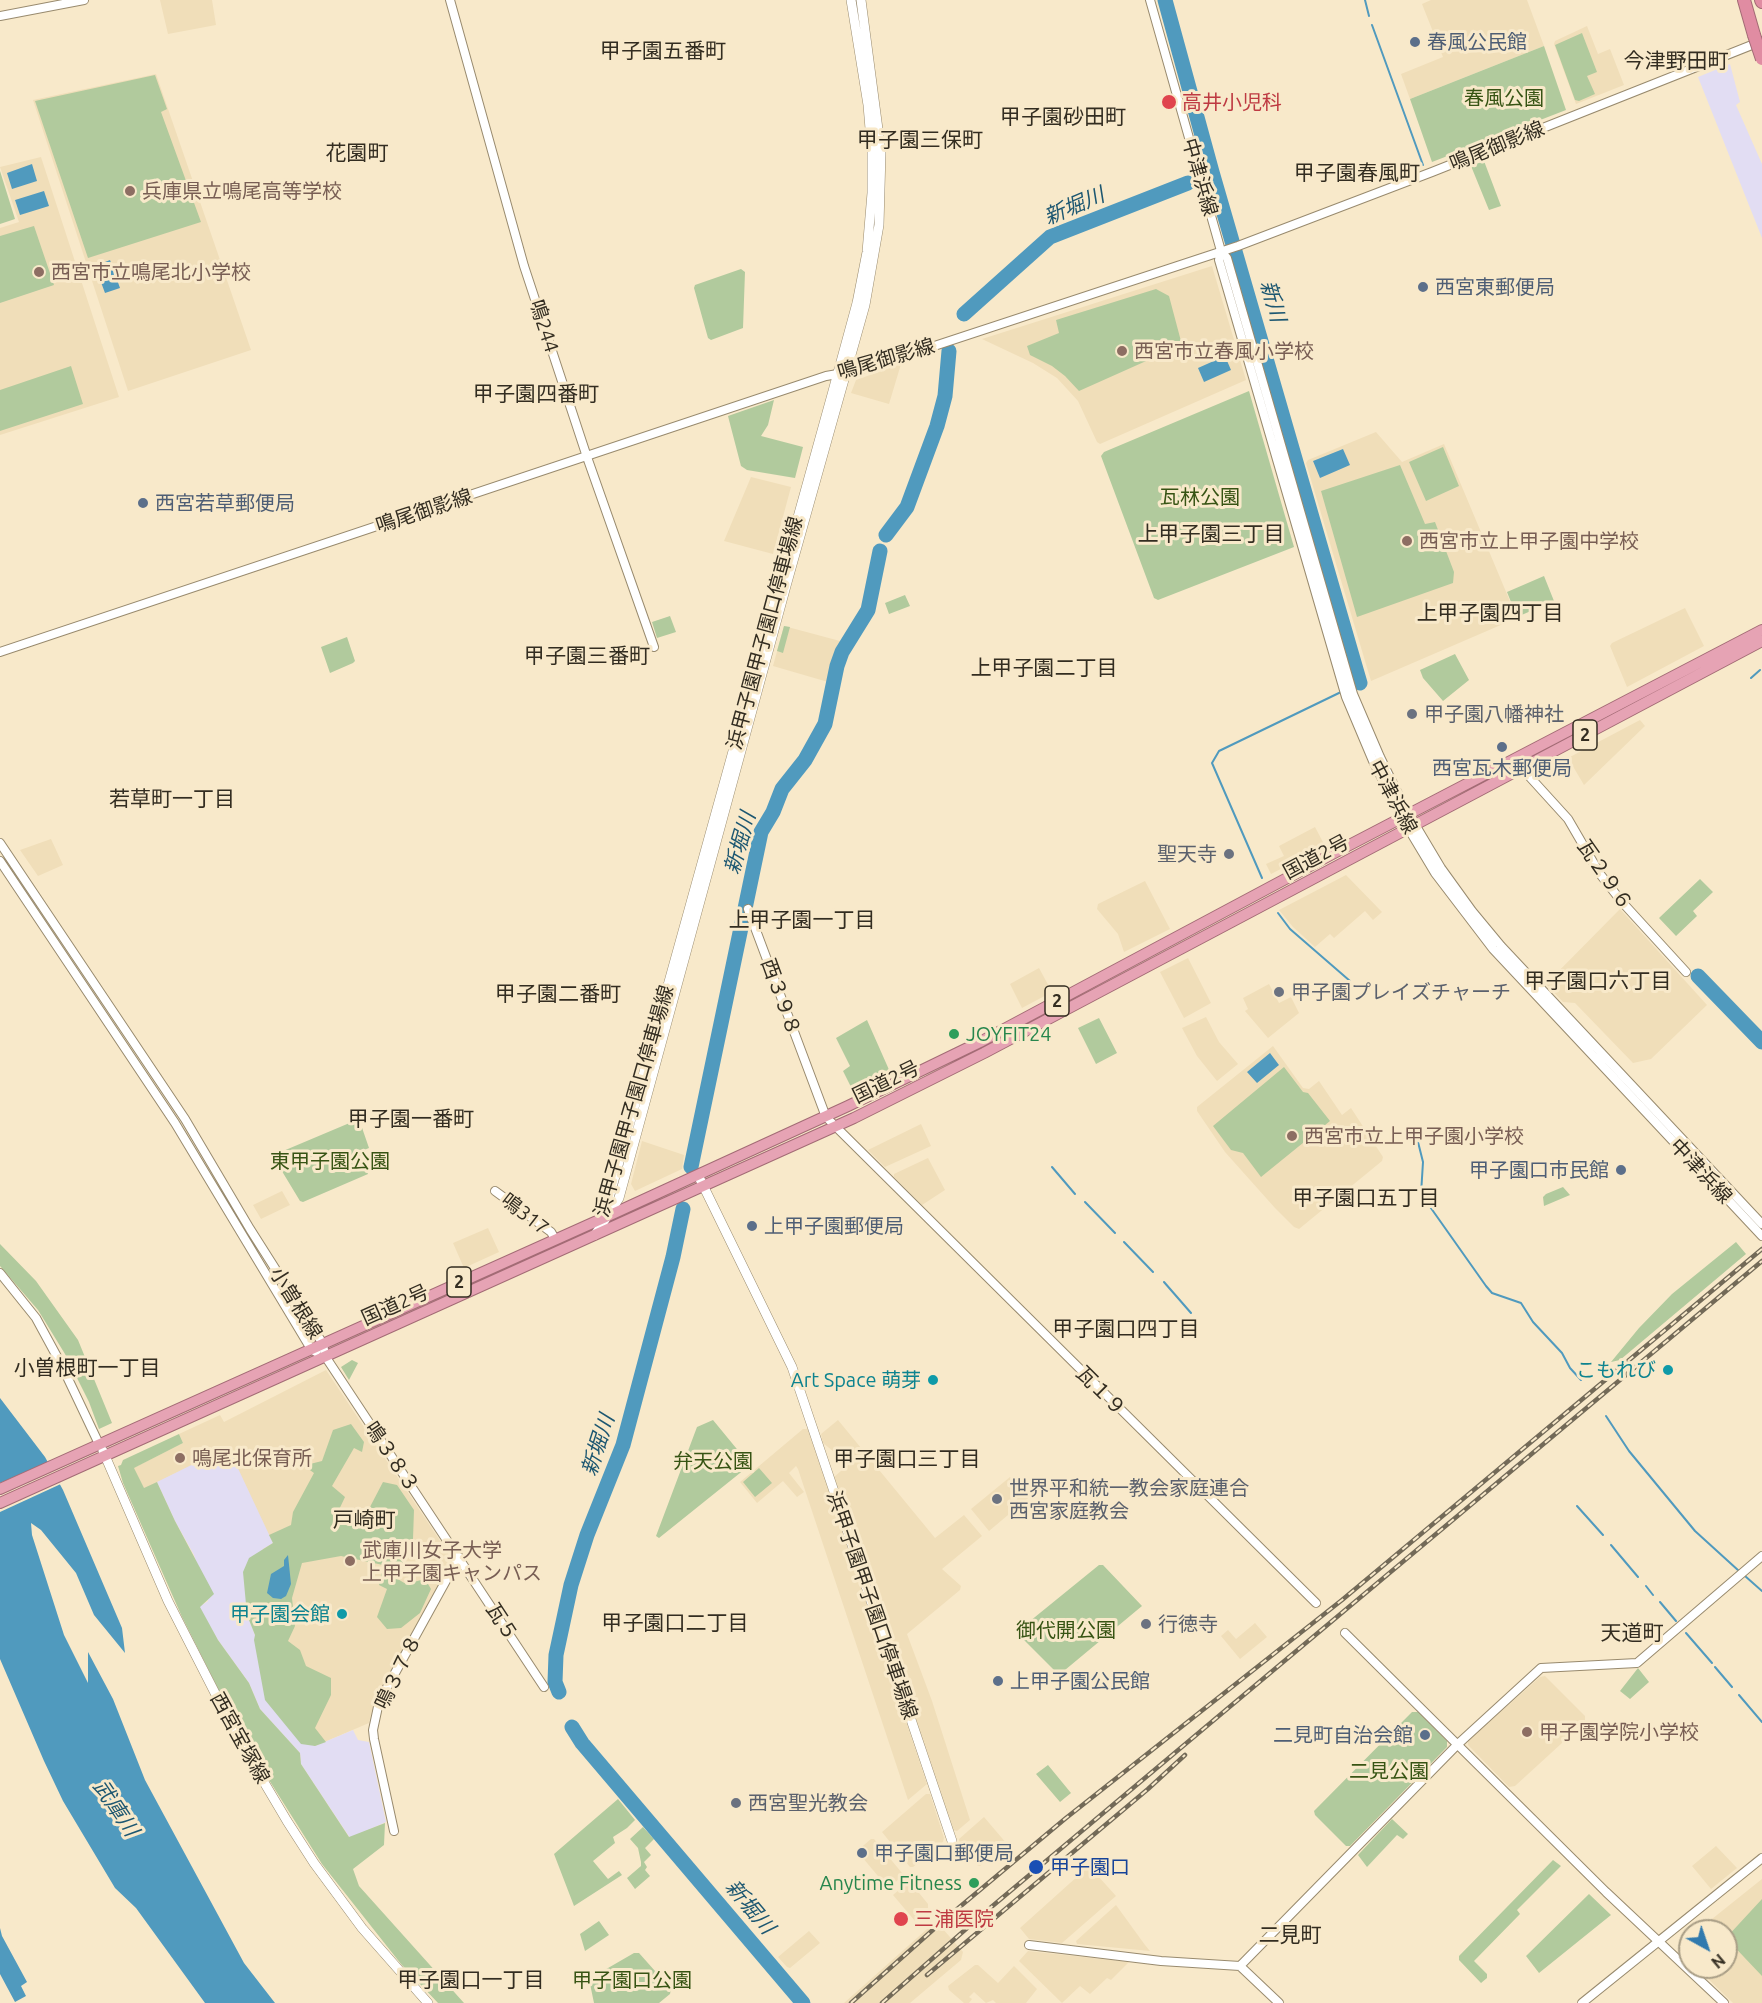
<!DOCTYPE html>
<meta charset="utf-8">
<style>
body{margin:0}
#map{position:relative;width:1762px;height:2003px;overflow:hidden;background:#f8e9ca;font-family:Ubuntu,sans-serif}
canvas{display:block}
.north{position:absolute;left:1678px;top:1919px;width:60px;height:60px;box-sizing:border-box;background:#f8e9ca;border:2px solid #a99e86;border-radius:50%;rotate:140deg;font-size:16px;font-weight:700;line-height:24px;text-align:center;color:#332d21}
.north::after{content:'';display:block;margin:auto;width:21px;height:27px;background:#317aae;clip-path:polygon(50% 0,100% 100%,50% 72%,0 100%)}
</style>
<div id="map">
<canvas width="1762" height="2003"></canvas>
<div class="north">N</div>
</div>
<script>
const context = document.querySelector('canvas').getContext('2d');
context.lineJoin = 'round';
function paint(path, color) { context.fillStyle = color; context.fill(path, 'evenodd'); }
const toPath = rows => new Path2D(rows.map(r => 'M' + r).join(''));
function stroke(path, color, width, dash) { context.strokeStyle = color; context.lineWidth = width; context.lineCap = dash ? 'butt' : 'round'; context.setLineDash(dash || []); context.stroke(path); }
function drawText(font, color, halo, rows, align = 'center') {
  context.font = font + ' Ubuntu,"Noto Sans JP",sans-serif'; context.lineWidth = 6; context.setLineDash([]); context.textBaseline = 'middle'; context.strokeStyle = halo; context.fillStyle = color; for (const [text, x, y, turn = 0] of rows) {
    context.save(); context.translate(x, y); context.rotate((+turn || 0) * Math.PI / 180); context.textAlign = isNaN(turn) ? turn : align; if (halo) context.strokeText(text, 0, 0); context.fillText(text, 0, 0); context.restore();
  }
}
paint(toPath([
 [160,0,212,0,216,25,168,34],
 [1431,0,1527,0,1544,46,1410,99,1401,74,1443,57,1422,4],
 [1587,26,1598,54,1610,49,1624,85,1576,104,1554,44,1555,41],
 [156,74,251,350,128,391,33,100],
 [41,157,119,397,0,435,0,228,19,222,0,167],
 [1212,266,1246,380,1100,444,1097,442,1078,401,1057,378,1033,363,982,339],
 [901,364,889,404,851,393,856,380],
 [1376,432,1402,462,1444,444,1517,618,1371,681,1306,463,1308,460],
 [751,477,791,487,773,554,724,541],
 [1685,608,1704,646,1627,687,1610,646,1612,643],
 [784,626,840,641,828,682,773,666],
 [1640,720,1645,726,1584,785,1568,758],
 [1315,827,1325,846,1271,874,1266,864,1284,856,1279,846],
 [51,839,63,865,38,876,20,850],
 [1346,875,1382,912,1373,920,1365,911,1334,938,1330,934,1315,947,1293,927,1279,910],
 [1145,881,1170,929,1124,952,1118,934,1097,909,1098,904],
 [1620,909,1707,1005,1651,1059,1633,1063,1575,1003,1563,1002,1546,984],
 [1188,958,1211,1003,1184,1018,1160,972],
 [1039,968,1052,992,1022,1008,1010,984],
 [1269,984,1279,1003,1291,997,1299,1013,1268,1038,1245,1011,1248,1009,1243,998],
 [1206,1017,1219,1042,1238,1064,1217,1081,1197,1056,1182,1028],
 [1273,1046,1303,1088,1309,1089,1319,1081,1342,1115,1351,1108,1383,1157,1382,1161,1299,1229,1294,1227,1275,1208,1225,1152,1197,1111,1197,1107],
 [921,1124,931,1146,885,1167,868,1150],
 [642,1141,684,1155,682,1169,635,1191,631,1184],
 [928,1158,945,1190,922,1205,894,1177,894,1174],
 [282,1191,290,1205,261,1219,253,1205],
 [488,1228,499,1252,464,1268,453,1243],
 [326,1370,451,1557,452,1563,374,1702,369,1723,315,1746,227,1448,144,1489,133,1468,183,1443,179,1434,220,1415,224,1422],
 [838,1420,935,1538,964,1515,982,1536,942,1569,961,1586,960,1590,907,1634,932,1701,970,1820,957,1831,953,1830,834,1477,849,1464,823,1443,821,1434],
 [803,1429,808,1429,927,1784,908,1800,798,1469,796,1466,789,1473,804,1492,797,1497,783,1481,757,1503,740,1482],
 [1010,1477,1017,1477,1033,1494,989,1531,971,1509],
 [1255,1623,1267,1637,1240,1659,1221,1636,1228,1630,1236,1639],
 [1545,1676,1585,1716,1585,1722,1515,1786,1509,1787,1468,1745,1468,1741,1540,1677],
 [926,1794,930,1794,944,1838,943,1842,913,1867,910,1867,882,1832],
 [984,1817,1007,1844,980,1866,977,1865,959,1843,959,1839],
 [871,1839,874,1839,902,1873,903,1876,888,1888,857,1851],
 [1716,1846,1737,1868,1711,1889,1692,1866],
 [1089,1866,1116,1896,1062,1943,1029,1939,1020,1928],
 [1762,1879,1762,2003,1733,2003,1696,1967,1726,1967,1726,1931,1697,1931],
 [908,1882,911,1883,928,1904,928,1910,915,1921,893,1895],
 [1116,1905,1145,1945,1150,1951,1077,1944,1076,1941],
 [936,1921,963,1952,961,1960,910,2003,844,2003],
 [809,1931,820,1943,790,1968,787,1967,778,1957],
 [1690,1937,1690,1962,1679,1951,1679,1947],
 [1028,1951,1129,1962,1111,1980,1107,1978,1090,1994,1080,1986,1062,2003,1019,1961],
 [975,1965,978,1965,998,1983,1014,1966,1037,1989,1026,2003,996,2003,993,2000,986,2003,974,1992,969,1997,972,1999,969,2003,964,2003,949,1990,948,1986]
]), '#f0deb9');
paint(toPath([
 [1730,64,1740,102,1736,105,1762,164,1762,238,1698,77],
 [228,1447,273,1543,263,1549,247,1615,255,1635,315,1746,353,1730,358,1740,369,1742,386,1822,350,1838,301,1764,300,1753,260,1709,249,1683,218,1640,199,1607,208,1601,194,1555,175,1521,157,1482]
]), '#e2ddf3');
paint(toPath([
 [1582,33,1597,72,1587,76,1595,94,1579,101,1575,100,1555,45],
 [1544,46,1566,110,1432,162,1410,99],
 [155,75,167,109,161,112,201,222,88,258,35,101],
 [1484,161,1501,206,1489,210,1471,166],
 [0,171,15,219,0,224],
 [34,226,54,285,0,303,0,236],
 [741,269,745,272,743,328,711,340,708,338,694,288,695,285],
 [1156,289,1169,296,1182,345,1079,391,1065,376,1052,366,1030,355,1027,346,1059,333,1056,320],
 [71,366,83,404,0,431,0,390],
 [1249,391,1294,547,1158,600,1154,598,1101,456,1104,452],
 [774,400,768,425,761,436,803,447,795,478,747,470,741,466,729,420,728,416],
 [1443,447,1459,486,1426,501,1409,462],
 [1400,465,1425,524,1435,522,1454,572,1453,583,1357,617,1321,491],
 [1544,576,1554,601,1517,617,1507,592],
 [905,595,910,606,889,614,885,603],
 [670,616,676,632,657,638,652,622],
 [784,626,790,627,783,653,777,651],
 [347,637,355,661,353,663,330,673,321,647],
 [1455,654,1469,680,1443,701,1423,678,1420,670],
 [1700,879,1713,892,1693,911,1697,916,1676,936,1659,918],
 [1099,1018,1117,1053,1096,1064,1078,1028],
 [867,1020,890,1072,853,1091,843,1071,850,1066,836,1038],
 [1284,1067,1303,1092,1308,1093,1330,1121,1261,1177,1243,1153,1231,1150,1213,1126],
 [359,1119,369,1148,359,1152,368,1174,303,1202,300,1201,274,1158,276,1154],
 [1563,1187,1570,1195,1544,1206,1543,1197,1546,1194],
 [1736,1242,1746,1254,1620,1360,1611,1362,1639,1328,1672,1294],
 [0,1244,36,1281,78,1340,112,1423,99,1429,89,1402,65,1354,38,1310,0,1266],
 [352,1360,358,1363,349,1380,341,1367],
 [713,1420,750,1465,659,1538,656,1536,697,1427],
 [351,1424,364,1442,362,1452,354,1448,332,1486,345,1497,337,1514,359,1528,383,1482,397,1485,414,1510,413,1539,396,1578,406,1584,425,1579,431,1589,420,1613,401,1628,387,1629,377,1617,387,1589,379,1585,383,1565,341,1556,302,1563,292,1598,295,1626,288,1641,300,1650,306,1666,331,1678,331,1695,315,1728,326,1742,315,1746,301,1744,265,1700,254,1640,255,1635,247,1615,243,1572,249,1558,273,1543,269,1535,291,1525,293,1512,314,1473,307,1468,310,1464,322,1461,333,1430],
 [179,1434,183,1443,134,1468,144,1488,157,1482,175,1521,214,1594,200,1607,218,1640,249,1683,260,1709,300,1753,301,1764,349,1837,385,1823,384,1845,353,1869,359,1886,464,2003,438,2003,401,1964,322,1864,245,1742,182,1617,123,1483,118,1466,121,1465,123,1460],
 [759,1468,772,1483,755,1497,743,1482],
 [1099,1565,1103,1565,1142,1606,1059,1675,1019,1635,1019,1630],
 [1638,1668,1649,1682,1630,1699,1620,1691],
 [1412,1712,1418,1712,1447,1741,1447,1747,1350,1846,1346,1846,1315,1815,1314,1811],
 [1048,1765,1071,1793,1060,1802,1036,1774],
 [618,1799,635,1820,627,1828,613,1837,615,1843,593,1861,608,1879,619,1871,622,1875,574,1906,554,1854],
 [1392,1819,1408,1834,1403,1839,1397,1835,1367,1867,1358,1855],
 [643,1827,654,1839,645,1848,651,1855,644,1862,647,1867,645,1870,650,1876,635,1889,627,1878,641,1866,641,1862,638,1848,630,1839],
 [1553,1860,1561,1866,1517,1910,1520,1914,1474,1961,1487,1974,1487,1978,1481,1983,1459,1960,1459,1956],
 [1589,1894,1611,1915,1539,1973,1526,1956],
 [1762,1899,1762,1976,1726,1938],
 [599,1921,609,1935,585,1951,580,1934],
 [634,1953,639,1953,671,1989,670,1994,659,2003,594,2003,589,1979]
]), '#b1ca9d');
paint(toPath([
 [32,164,37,181,12,189,7,173],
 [44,191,49,206,20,215,15,200],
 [110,260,120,288,105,293,95,266],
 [1225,356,1231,370,1204,382,1198,368],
 [1343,449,1350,465,1320,478,1313,461],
 [1270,1053,1279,1065,1257,1083,1247,1072],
 [0,1398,45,1457,63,1490,122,1628,125,1653,94,1615,76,1573,41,1530,31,1523,32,1535,64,1635,88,1683,88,1652,113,1699,145,1780,244,1963,275,2003,205,2003,136,1908,115,1888,63,1801,44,1761,0,1659],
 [288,1555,291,1584,286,1596,281,1599,273,1598,267,1593,271,1574,284,1566,284,1560],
 [0,1928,2,1936,27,1982,21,1986,26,1996,15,2002,0,1974]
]), '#509abe');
paint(toPath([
 [50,1461,63,1483,0,1512,0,1483]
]), '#f8e9ca');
stroke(toPath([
 [1365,0,1369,16],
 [1372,25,1423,165],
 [1751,678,1760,670],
 [1262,878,1212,763,1219,751,1341,692],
 [1278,913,1290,929,1350,981],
 [1418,1142,1423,1162,1421,1194,1486,1286,1492,1293,1521,1303,1533,1322,1562,1353,1570,1368,1581,1380],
 [1052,1167,1075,1194],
 [1085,1202,1115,1233],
 [1124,1242,1153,1272],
 [1164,1282,1191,1313],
 [1606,1416,1629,1451,1695,1531,1739,1571],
 [1577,1506,1603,1535],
 [1611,1545,1638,1577],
 [1745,1576,1762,1591],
 [1646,1586,1653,1595],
 [1660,1602,1676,1621],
 [1686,1633,1712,1663],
 [1715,1667,1732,1687],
 [1739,1695,1762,1722]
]), '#509abe', 2);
stroke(toPath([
 [1165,0,1212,172,1360,683],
 [964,314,1050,237,1188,183],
 [886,535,907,507,937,426,945,396,949,351],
 [1698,976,1762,1042],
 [691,1167,761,832,773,812,782,789,805,760,825,724,837,666,842,652,868,610,880,551],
 [559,1692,555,1682,556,1655,571,1585,587,1535,623,1445,673,1257,683,1209],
 [572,1727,582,1743,803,2003]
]), '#509abe', 15);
const tertiary = toPath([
 [450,0,524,266,587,457,654,647],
 [1150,0,1221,251,1227,258,1353,694,1380,757,1404,806,1441,868,1472,911,1501,946,1762,1224],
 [0,16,84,0],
 [1221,251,1219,260,1346,697,1373,761,1402,818,1435,873,1493,949,1762,1236],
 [0,652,826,376,855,371,907,355,1238,246,1432,172,1762,41],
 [1524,767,1528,775,1568,819,1600,874,1622,902,1686,972],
 [0,843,185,1119,250,1229,323,1344,325,1356,544,1687],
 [0,861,175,1123,296,1324,311,1349,316,1352],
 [748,909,826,1117,1316,1603],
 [495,1191,551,1232,555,1239],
 [0,1273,36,1318,61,1364,99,1444],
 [1345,1633,1606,1892,1724,2003],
 [394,1831,374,1739,373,1730,379,1702,459,1557],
 [1029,1945,1161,1961,1240,1966,1279,2003],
 [1240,1966,1458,1744,1541,1668,1637,1663,1762,1556],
 [1582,2003,1762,1858]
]);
const secondary = toPath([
 [698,1175,792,1367,952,1841],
 [600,1220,607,1205,833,391,857,303,867,252,872,193,872,152,868,105,851,0],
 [595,1235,619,1198,786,586,865,305,879,225,881,152,861,0],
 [103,1451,168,1601,239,1740,287,1821,314,1863,362,1928,428,2003]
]);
const trunk = toPath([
 [0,1489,608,1216,848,1106,980,1042,1336,852,1762,630],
 [0,1503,854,1118,984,1053,1762,641]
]);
const motorway = toPath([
 [1744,0,1754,35],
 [1761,0,1762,2]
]);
stroke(tertiary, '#988a6e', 10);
stroke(secondary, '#988a6e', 10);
stroke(trunk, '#a36b75', 12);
stroke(motorway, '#a36b75', 14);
stroke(tertiary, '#fff', 8);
stroke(secondary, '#fff', 9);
stroke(trunk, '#e6a3b4', 10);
stroke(motorway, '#e08ca2', 12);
const rail = toPath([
 [927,1975,1148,1789,1185,1755],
 [851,2003,944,1920,1066,1818,1342,1600,1762,1249],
 [882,2003,983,1914,1233,1704,1762,1261]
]);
stroke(rail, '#736a58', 4.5);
stroke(rail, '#f8e9ca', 2, [7]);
const motorwayBridge = toPath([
 [1754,35,1762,59]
]);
stroke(motorwayBridge, '#a36b75', 14, []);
stroke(motorwayBridge, '#e08ca2', 12);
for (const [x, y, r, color] of [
 [1415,42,6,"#5c6f8a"],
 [1169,102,8,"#e0444e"],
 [130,191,6,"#8d6e63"],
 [39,272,6,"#8d6e63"],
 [1423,287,6,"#5c6f8a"],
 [1122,351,6,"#8d6e63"],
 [143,503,6,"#5c6f8a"],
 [1407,541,6,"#8d6e63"],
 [1412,714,6,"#6b7280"],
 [1502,747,6,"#5c6f8a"],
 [1229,854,6,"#6b7280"],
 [1279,992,6,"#6b7280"],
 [954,1034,6,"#2e9e5b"],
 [1292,1136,6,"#8d6e63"],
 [1621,1170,6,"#5c6f8a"],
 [752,1226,6,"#5c6f8a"],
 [1668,1370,6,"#0f9aa8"],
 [933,1380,6,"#0f9aa8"],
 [180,1458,6,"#8d6e63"],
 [997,1499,6,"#6b7280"],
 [350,1561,6,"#8d6e63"],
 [342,1614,6,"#0f9aa8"],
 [1146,1624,6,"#6b7280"],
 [998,1681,6,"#5c6f8a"],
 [1527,1732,6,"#8d6e63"],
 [1425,1735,6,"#5c6f8a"],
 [736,1803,6,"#6b7280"],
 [862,1853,6,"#5c6f8a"],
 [1036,1867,8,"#1a4fb4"],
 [974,1883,6,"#2e9e5b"],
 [901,1919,8,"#e0444e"]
]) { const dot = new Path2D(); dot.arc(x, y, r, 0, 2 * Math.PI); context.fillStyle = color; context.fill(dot); stroke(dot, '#f8e9ca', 2); }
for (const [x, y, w] of [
 [1585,735,24],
 [1057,1001,24],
 [459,1282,24]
]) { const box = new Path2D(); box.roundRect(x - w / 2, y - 15, w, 30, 4.5); context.fillStyle = '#f8e9ca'; context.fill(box); stroke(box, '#332d21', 1.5); }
drawText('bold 18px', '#332d21', null, [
 ["2",1585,735],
 ["2",1057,1001],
 ["2",459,1282]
]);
drawText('20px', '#4e5e75', '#f8e9ca', [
 ["春風公民館",1427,42],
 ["西宮東郵便局",1435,287],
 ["西宮若草郵便局",155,503],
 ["西宮瓦木郵便局",1502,768,"center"],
 ["甲子園口市民館",1609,1170,"right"],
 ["上甲子園郵便局",764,1226],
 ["上甲子園公民館",1010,1681],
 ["二見町自治会館",1413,1735,"right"],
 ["甲子園口郵便局",874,1853]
], 'left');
drawText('20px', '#375414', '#f8e9ca', [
 ["春風公園",1504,98],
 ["瓦林公園",1200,497],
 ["東甲子園公園",330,1161],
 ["弁天公園",713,1461],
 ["御代開公園",1066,1630],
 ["二見公園",1389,1771],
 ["甲子園口公園",632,1980]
]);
drawText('20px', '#be3a42', '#f8e9ca', [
 ["高井小児科",1182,102],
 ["三浦医院",914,1919]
], 'left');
drawText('20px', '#332d21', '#f8e9ca', [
 ["鳴尾御影線",1497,146,-22],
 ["中津浜線",1200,177,74],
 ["鳴244",544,326,72],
 ["鳴尾御影線",886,359,-16],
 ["鳴尾御影線",424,511,-18],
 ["浜甲子園甲子園口停車場線",765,633,-75],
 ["中津浜線",1393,797,62],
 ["国道2号",1316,857,-28],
 ["瓦２９６",1605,875,55],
 ["西３９８",781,997,70],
 ["国道2号",886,1082,-26],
 ["浜甲子園甲子園口停車場線",634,1101,-74],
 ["中津浜線",1701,1171,47],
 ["鳴317",525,1214,38],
 ["小曽根線",296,1303,58],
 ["国道2号",395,1305,-24],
 ["瓦１９",1101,1391,45],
 ["鳴３８３",392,1457,56],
 ["浜甲子園甲子園口停車場線",872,1605,71],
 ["瓦５",502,1622,57],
 ["鳴３７８",398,1672,-64],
 ["西宮宝塚線",240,1738,61]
]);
drawText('20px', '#785e54', '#f8e9ca', [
 ["兵庫県立鳴尾高等学校",142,191],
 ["西宮市立鳴尾北小学校",51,272],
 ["西宮市立春風小学校",1134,351],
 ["西宮市立上甲子園中学校",1419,541],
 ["西宮市立上甲子園小学校",1304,1136],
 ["鳴尾北保育所",192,1458],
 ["武庫川女子大学",362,1550],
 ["上甲子園キャンパス",362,1573],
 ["甲子園学院小学校",1539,1732]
], 'left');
drawText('20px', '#5b616d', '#f8e9ca', [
 ["甲子園八幡神社",1424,714],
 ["聖天寺",1217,854,"right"],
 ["甲子園プレイズチャーチ",1291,992],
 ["世界平和統一教会家庭連合",1009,1488],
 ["西宮家庭教会",1009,1511],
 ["行徳寺",1158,1624],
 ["西宮聖光教会",748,1803]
], 'left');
drawText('20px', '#27864d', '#f8e9ca', [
 ["JOYFIT24",966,1034],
 ["Anytime Fitness",962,1883,"right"]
], 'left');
drawText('20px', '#0d838f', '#f8e9ca', [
 ["こもれび",1656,1370],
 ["Art Space 萌芽",921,1380],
 ["甲子園会館",330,1614]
], 'right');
drawText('20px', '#164399', '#f8e9ca', [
 ["甲子園口",1050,1867]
], 'left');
drawText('21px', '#332d21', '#f8e9ca', [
 ["甲子園五番町",663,51],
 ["今津野田町",1676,61],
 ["甲子園砂田町",1063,117],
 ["甲子園三保町",920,140],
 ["花園町",357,153],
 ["甲子園春風町",1357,173],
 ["甲子園四番町",536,394],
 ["上甲子園三丁目",1211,534],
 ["上甲子園四丁目",1490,613],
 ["甲子園三番町",587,656],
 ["上甲子園二丁目",1044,668],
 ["若草町一丁目",172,799],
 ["上甲子園一丁目",802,920],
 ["甲子園口六丁目",1598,981],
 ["甲子園二番町",558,994],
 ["甲子園一番町",411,1119],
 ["甲子園口五丁目",1366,1198],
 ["甲子園口四丁目",1126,1329],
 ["小曽根町一丁目",87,1368],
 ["甲子園口三丁目",907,1459],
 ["戸崎町",364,1520],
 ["甲子園口二丁目",675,1623],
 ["天道町",1632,1633],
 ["二見町",1290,1935],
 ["甲子園口一丁目",471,1980]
]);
drawText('italic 21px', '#1d5771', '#f8e9ca', [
 ["新堀川",1074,206,-23],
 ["新川",1273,301,74],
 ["新堀川",740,843,-74],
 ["新堀川",598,1445,-72],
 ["武庫川",116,1808,56],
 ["新堀川",750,1907,50]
]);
</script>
